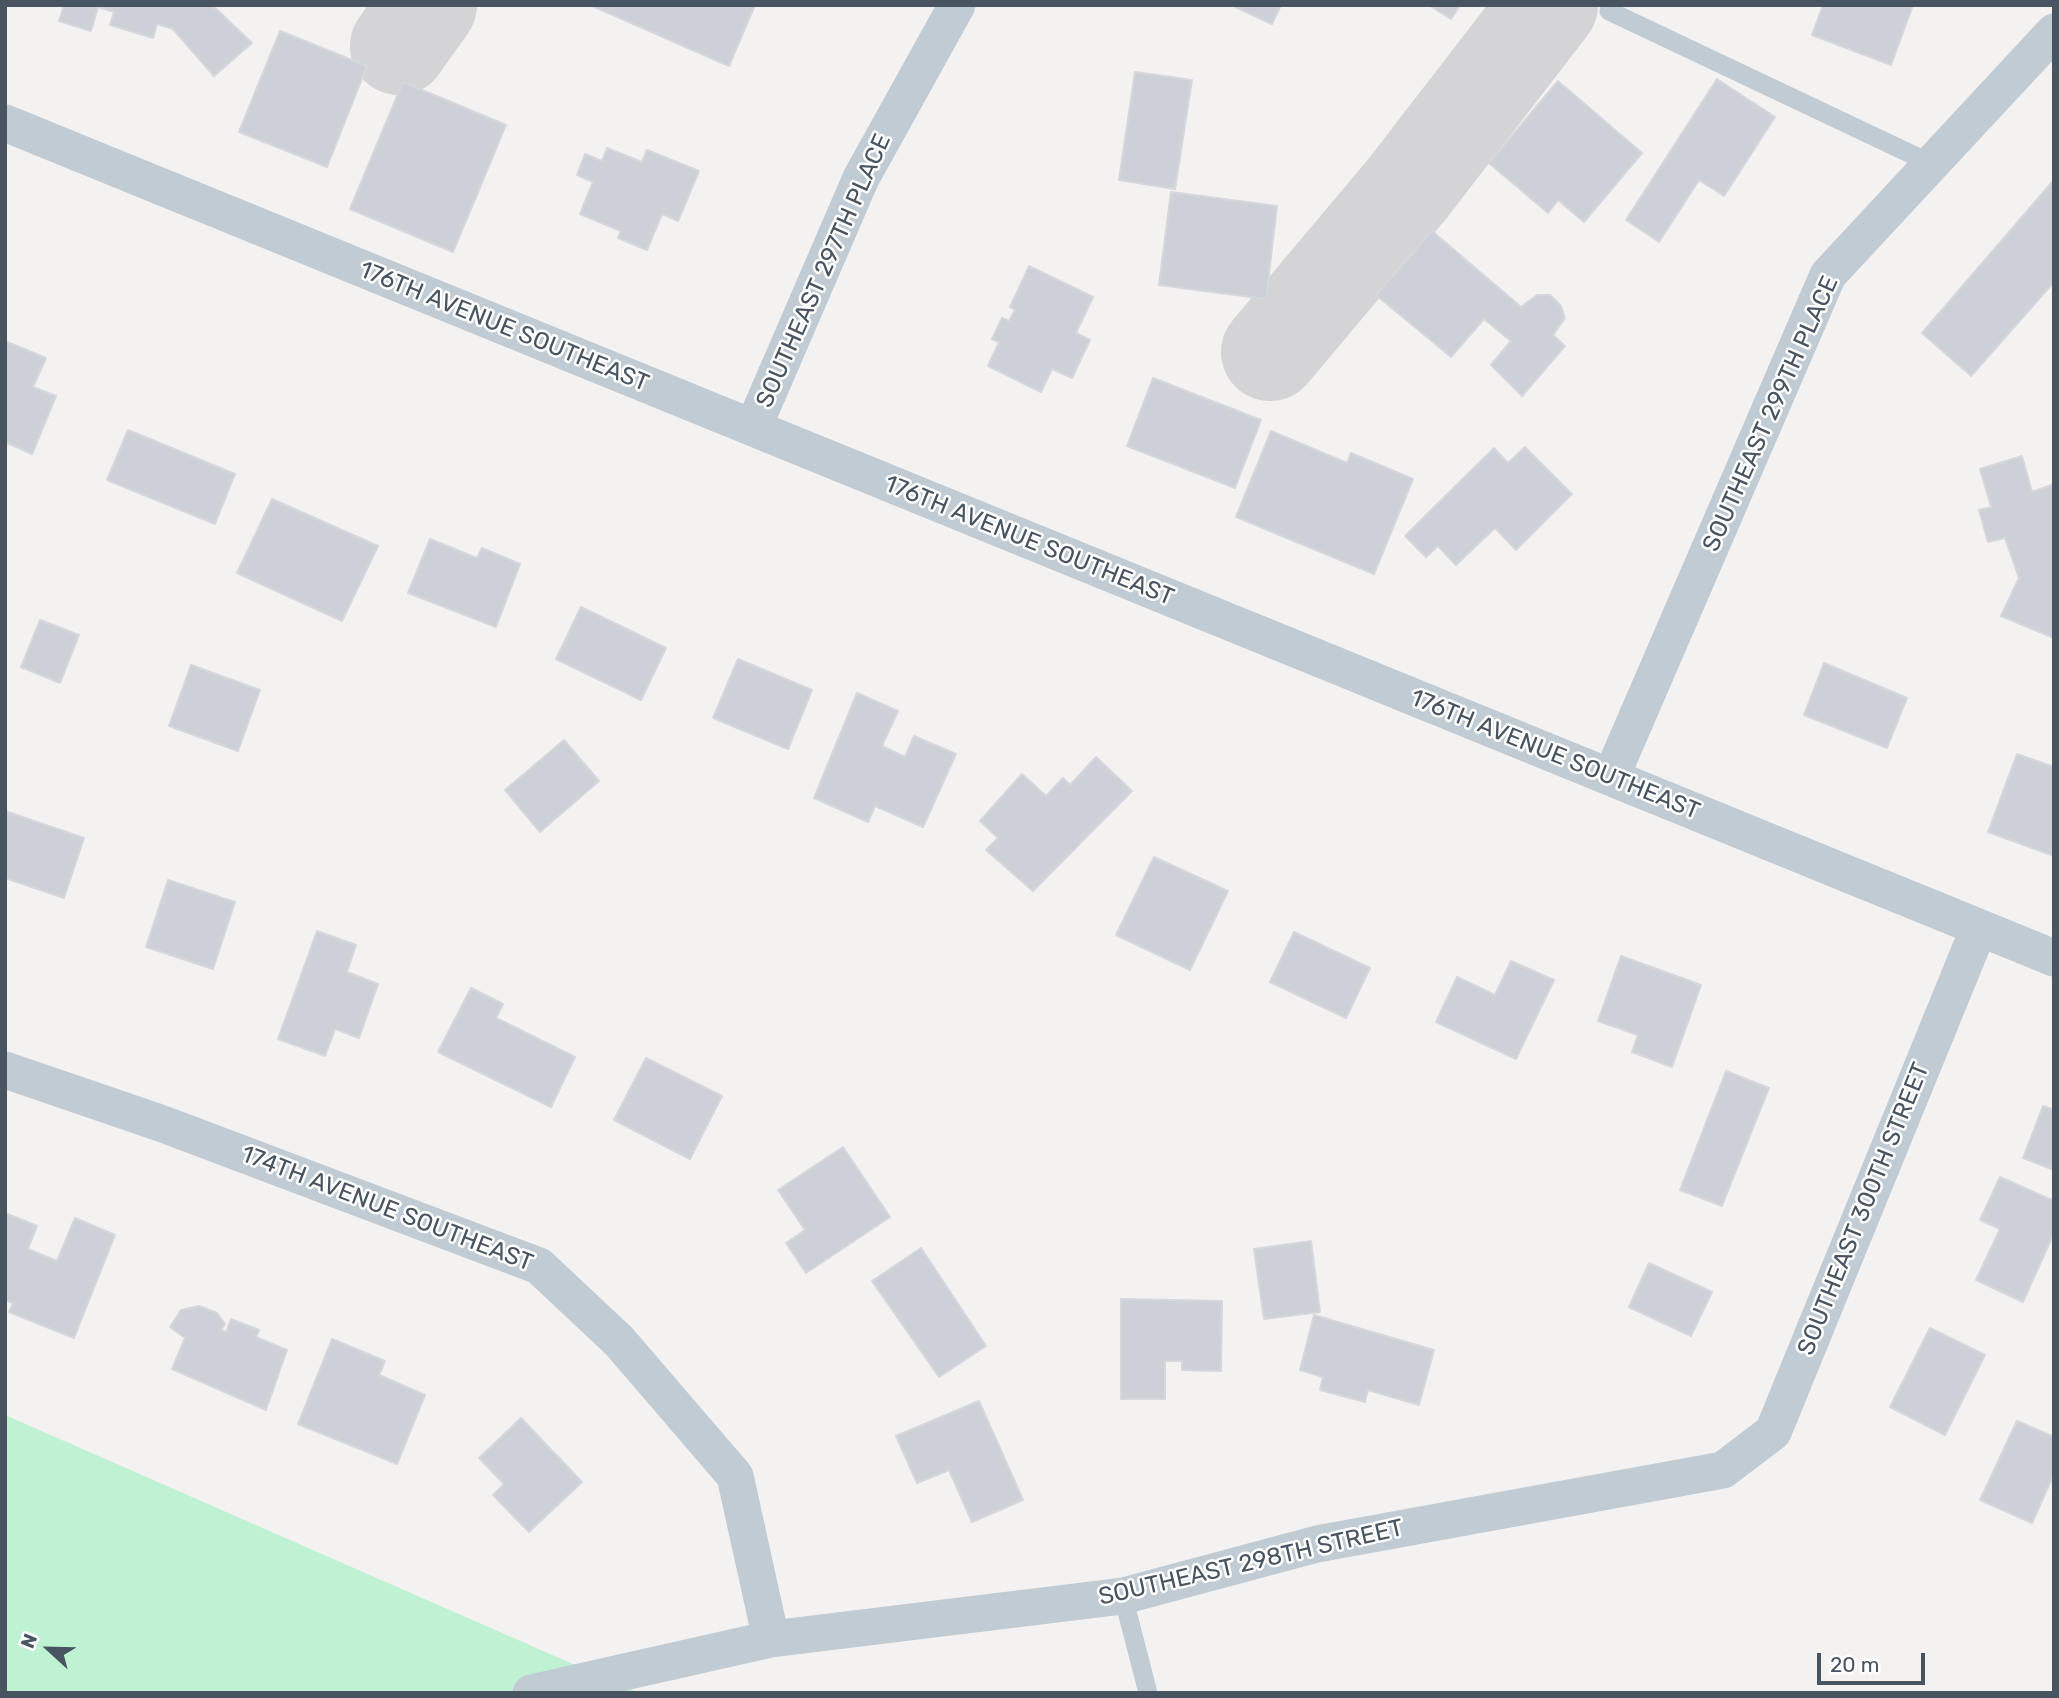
<!DOCTYPE html>
<style>
body{margin:0}
#map{position:relative;width:2059px;height:1698px;overflow:hidden;background:#f4f1f1;font-family:Rubik,sans-serif}
canvas{display:block}
.frame{position:absolute;inset:0;border:7px solid #485460;pointer-events:none}
.north{position:absolute;left:14px;top:1614px;width:70px;height:70px;-webkit-text-stroke:5px #fff;paint-order:stroke;rotate:292deg;font-size:19px;font-weight:700;line-height:28px;text-align:center;color:#485460}
.north::after{content:'';display:block;margin:auto;width:24px;height:32px;background:#485460;clip-path:polygon(50% 0,100% 100%,50% 72%,0 100%)}
.scale{position:absolute;left:1817px;top:1653px;width:108px;height:32px;box-sizing:border-box;border:4px solid #485460;border-top:0;padding-left:9px;font-size:21px;line-height:24px;white-space:nowrap;color:#485460;-webkit-text-stroke:5px #fff;paint-order:stroke}
</style>
<div id="map">
<canvas width="2059" height="1698"></canvas>
<div class="frame"></div>
<div class="north">N</div>
<div class="scale">20 m</div>
</div>
<script>
const context = document.querySelector('canvas').getContext('2d');
context.lineJoin = 'round';
function paint(path, color) { context.fillStyle = color; context.fill(path, 'evenodd'); }
const toPath = rows => new Path2D(rows.map(r => 'M' + r).join(''));
function stroke(path, color, width, dash) { context.strokeStyle = color; context.lineWidth = width; context.lineCap = dash ? 'butt' : 'round'; context.setLineDash(dash || []); context.stroke(path); }
function drawText(font, color, halo, rows, align = 'center') {
  context.font = font + ' Rubik,sans-serif'; context.lineWidth = 5; context.setLineDash([]); context.textBaseline = 'middle'; context.strokeStyle = halo; context.fillStyle = color; for (const [text, x, y, turn = 0] of rows) {
    context.save(); context.translate(x, y); context.rotate((+turn || 0) * Math.PI / 180); context.textAlign = isNaN(turn) ? turn : align; if (halo) context.strokeText(text, 0, 0); context.fillText(text, 0, 0); context.restore();
  }
}
paint(toPath([
 [5,1415,639,1693,5,1693]
]), '#bef2d3');
stroke(toPath([
 [399,46,428,5],
 [1270,352,1408,188,1549,5]
]), '#d4d4d6', 98);
const building = toPath([
 [64,5,212,5,252,43,214,76,173,29,157,24,153,38,110,25,114,12,98,7,91,31,59,21,64,5],
 [590,5,755,5,729,66,590,5],
 [1231,5,1281,5,1272,24,1231,5],
 [1429,5,1460,5,1451,19,1429,5],
 [1823,5,1913,5,1891,65,1812,35,1823,5],
 [280,31,367,66,327,167,239,132,280,31],
 [1135,72,1192,80,1175,189,1119,180,1135,72],
 [1717,79,1775,117,1724,196,1699,180,1659,242,1626,220,1717,79],
 [1558,81,1642,153,1584,222,1558,200,1548,213,1489,163,1558,81],
 [403,82,506,125,453,252,350,209,403,82],
 [607,148,642,162,647,150,699,171,678,221,662,214,647,250,618,238,621,231,580,214,593,182,577,175,585,154,602,161,607,148],
 [2053,181,2054,282,1971,376,1922,333,2053,181],
 [1171,192,1277,206,1266,299,1159,285,1171,192],
 [1432,231,1521,307,1537,295,1550,295,1561,306,1565,318,1553,335,1565,346,1522,396,1491,365,1511,341,1484,319,1451,357,1376,295,1432,231],
 [1029,266,1093,297,1076,333,1090,340,1072,378,1052,369,1041,392,988,366,999,342,992,339,1002,318,1009,321,1015,310,1010,307,1029,266],
 [5,341,46,358,33,387,56,396,32,454,5,442,5,341],
 [1153,378,1261,420,1235,488,1127,446,1153,378],
 [128,430,235,474,215,524,107,480,128,430],
 [1271,431,1347,463,1351,453,1413,479,1374,574,1236,517,1271,431],
 [1525,447,1572,494,1516,550,1495,528,1456,565,1438,546,1426,557,1405,536,1494,448,1508,463,1525,447],
 [2022,456,2032,492,2054,484,2054,638,2001,616,2019,578,2005,538,1988,542,1979,510,1991,507,1980,469,2022,456],
 [272,499,378,546,342,621,237,573,272,499],
 [430,539,477,558,482,548,520,564,496,627,408,593,430,539],
 [581,607,666,648,641,700,556,659,581,607],
 [40,620,79,635,60,683,21,667,40,620],
 [738,659,812,690,788,749,713,718,738,659],
 [1824,663,1907,698,1887,748,1804,715,1824,663],
 [191,665,260,690,238,751,169,726,191,665],
 [857,693,898,711,882,746,905,757,914,736,956,754,923,827,875,806,868,822,814,798,857,693],
 [564,740,599,781,540,832,505,790,564,740],
 [2017,754,2054,767,2054,856,1988,832,2017,754],
 [1096,757,1132,791,1033,891,986,850,998,838,980,821,1022,774,1046,796,1063,778,1070,785,1096,757],
 [5,811,84,838,64,898,5,878,5,811],
 [1154,857,1228,891,1190,970,1116,935,1154,857],
 [168,880,235,902,213,969,146,947,168,880],
 [317,931,356,945,347,972,378,984,359,1038,335,1029,325,1056,278,1039,317,931],
 [1294,932,1370,968,1346,1018,1270,982,1294,932],
 [1621,956,1701,985,1672,1067,1632,1052,1638,1035,1598,1021,1621,956],
 [1511,961,1554,980,1516,1059,1436,1022,1457,977,1495,995,1511,961],
 [471,988,503,1004,496,1018,575,1057,551,1107,438,1052,471,988],
 [646,1058,722,1096,690,1159,614,1120,646,1058],
 [1726,1071,1769,1088,1722,1206,1680,1190,1726,1071],
 [2043,1106,2054,1110,2054,1170,2023,1158,2043,1106],
 [843,1147,890,1217,806,1273,786,1243,805,1230,778,1190,843,1147],
 [2000,1177,2054,1201,2054,1233,2023,1302,1976,1280,2000,1229,1980,1220,2000,1177],
 [5,1213,37,1226,28,1249,57,1261,75,1218,115,1235,74,1338,9,1312,13,1303,5,1300,5,1213],
 [1311,1241,1320,1312,1264,1319,1254,1249,1311,1241],
 [921,1248,986,1346,939,1377,872,1281,921,1248],
 [1649,1263,1712,1292,1691,1336,1629,1307,1649,1263],
 [1121,1299,1222,1301,1221,1371,1182,1370,1182,1361,1165,1361,1165,1399,1121,1399,1121,1299],
 [199,1306,217,1313,225,1324,221,1330,226,1332,231,1319,259,1330,256,1337,287,1350,266,1410,172,1369,185,1338,170,1327,181,1310,199,1306],
 [1314,1315,1434,1350,1419,1405,1368,1390,1365,1402,1320,1390,1323,1377,1300,1370,1314,1315],
 [1930,1328,1985,1355,1945,1435,1890,1407,1930,1328],
 [332,1339,385,1361,379,1375,425,1395,397,1464,298,1424,332,1339],
 [979,1401,1023,1500,972,1522,949,1470,917,1483,896,1436,979,1401],
 [521,1418,582,1482,529,1532,493,1495,504,1484,479,1458,521,1418],
 [2017,1421,2054,1437,2054,1474,2032,1523,1980,1500,2017,1421]
]);
paint(building, '#cdd0d6');
stroke(building, '#d5d7dd', 2);
stroke(toPath([
 [1609,11,1932,164],
 [1123,1596,1148,1693]
]), '#c1cbd3', 19);
stroke(toPath([
 [5,123,2054,958],
 [753,428,861,178,957,5],
 [1611,777,1828,275,2054,32],
 [5,1070,163,1124,539,1266,619,1341,735,1476,771,1639],
 [531,1693,771,1639,1123,1596,1317,1544,1723,1470,1773,1432,1979,928]
]), '#c1cbd3', 37);
drawText('24px', '#485460', '#fff', [
 ["SOUTHEAST 297TH PLACE",824,271,-66],
 ["176TH AVENUE SOUTHEAST",504,327,22],
 ["SOUTHEAST 299TH PLACE",1771,414,-66],
 ["176TH AVENUE SOUTHEAST",1029,541,22],
 ["176TH AVENUE SOUTHEAST",1555,755,22],
 ["174TH AVENUE SOUTHEAST",387,1209,21],
 ["SOUTHEAST 300TH STREET",1864,1209,-68],
 ["SOUTHEAST 298TH STREET",1251,1563,-13]
]);
</script>
